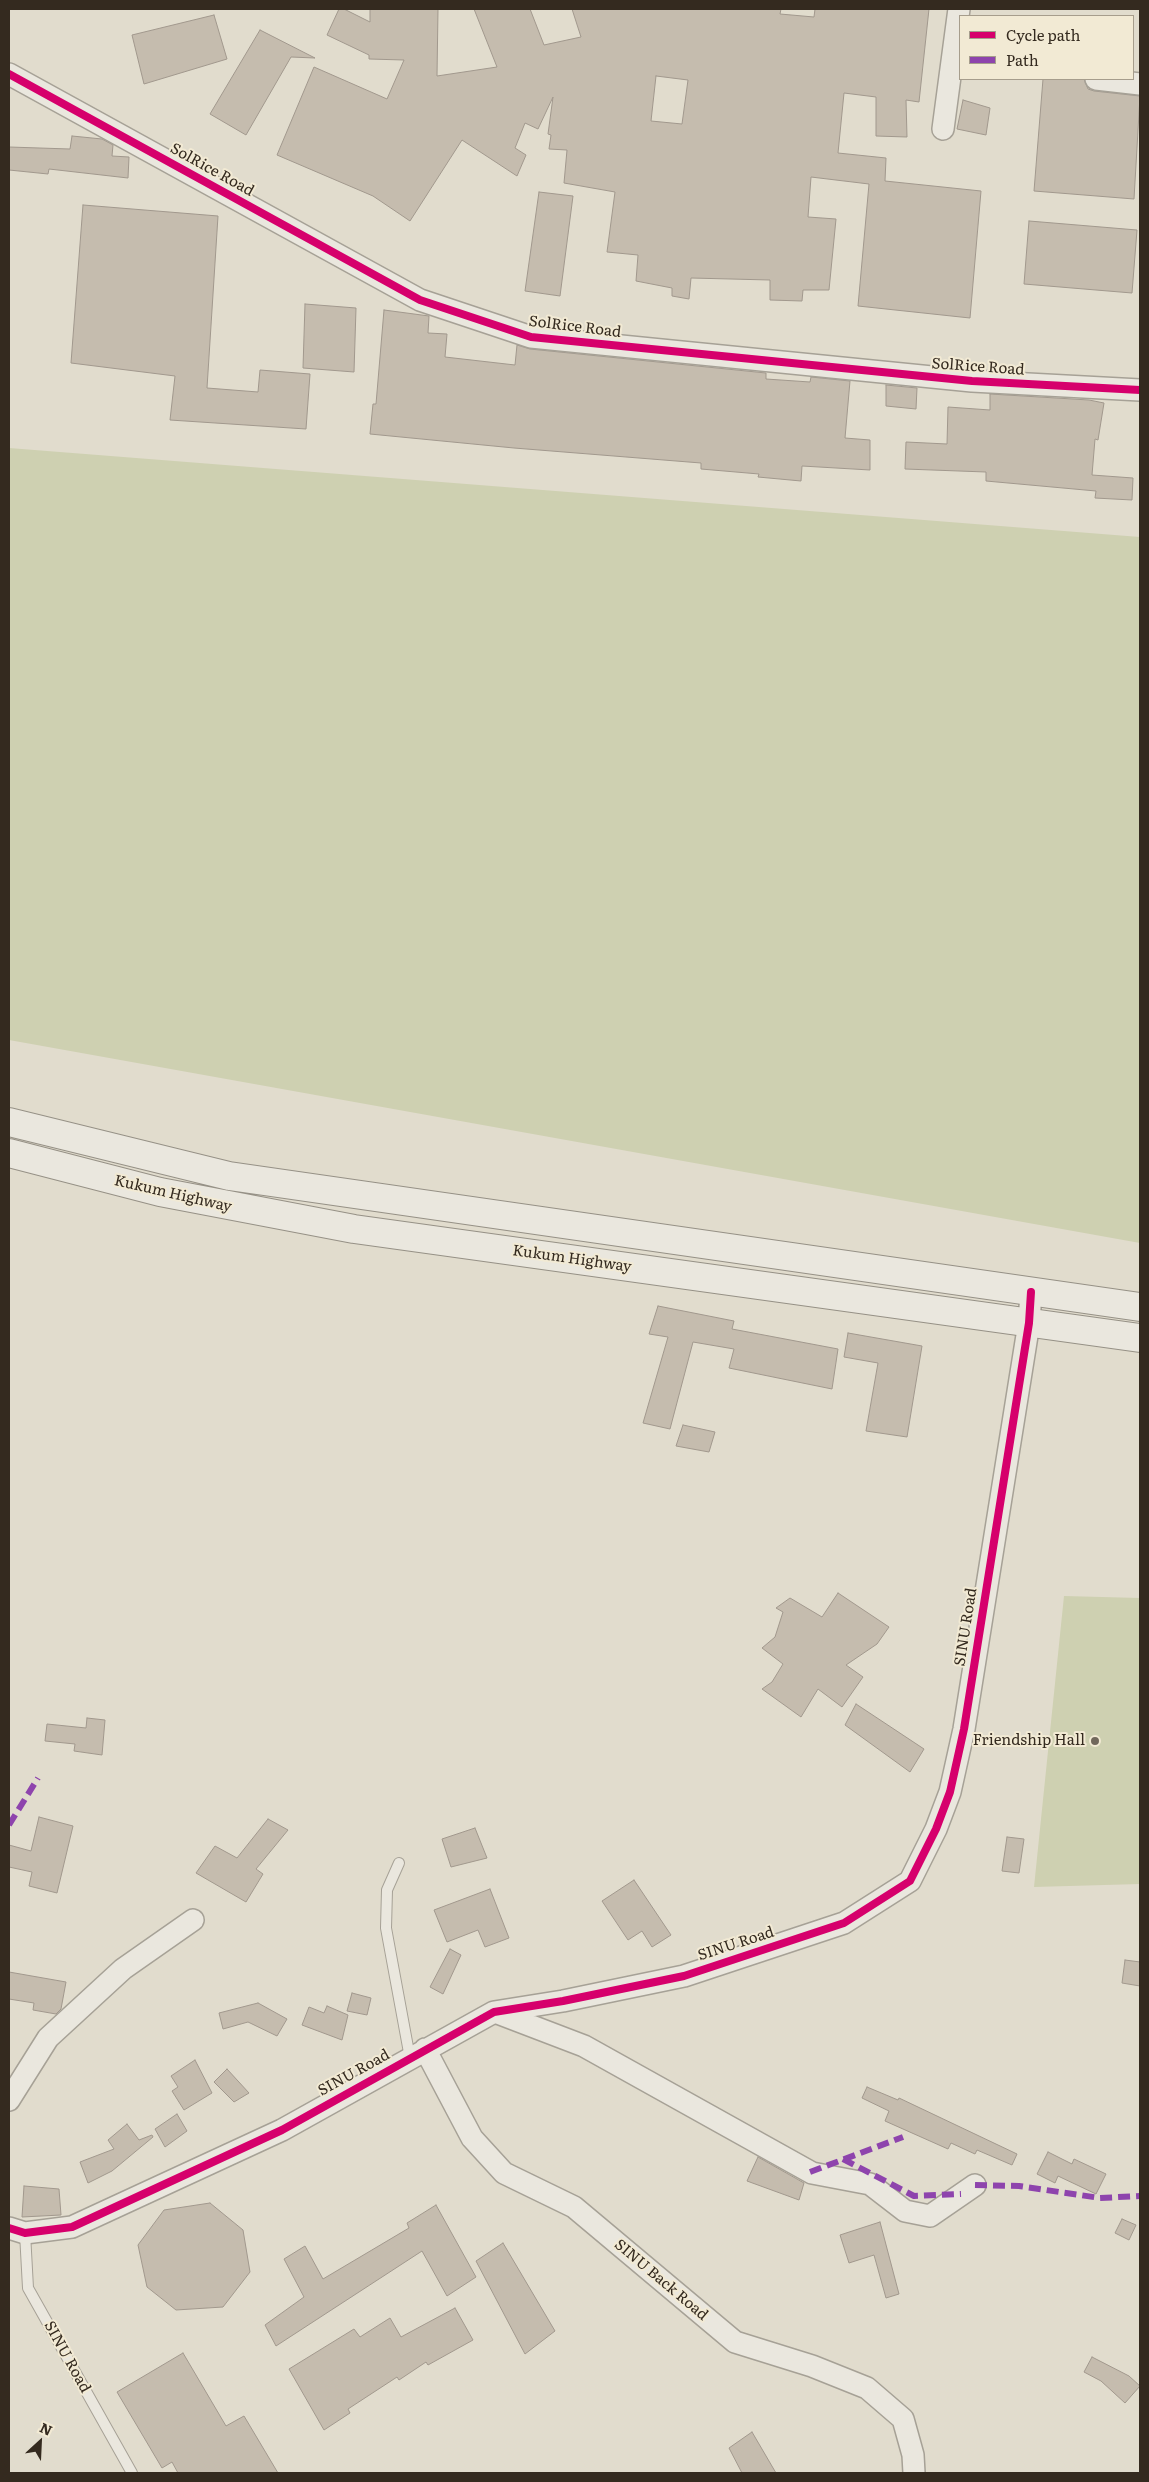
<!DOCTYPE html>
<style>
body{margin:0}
#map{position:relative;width:1149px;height:2482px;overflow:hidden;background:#e1dccd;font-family:Literata,serif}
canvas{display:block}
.frame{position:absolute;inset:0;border:10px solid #342a1f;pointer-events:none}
.legend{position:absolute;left:959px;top:15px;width:175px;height:65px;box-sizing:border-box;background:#f2ead4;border:1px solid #a69d8c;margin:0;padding:6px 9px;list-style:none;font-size:15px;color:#342a1f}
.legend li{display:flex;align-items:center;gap:10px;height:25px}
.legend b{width:25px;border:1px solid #a69d8c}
.north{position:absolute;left:15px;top:2417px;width:50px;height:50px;-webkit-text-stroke:4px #f2ead4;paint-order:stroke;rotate:25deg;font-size:14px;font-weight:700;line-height:20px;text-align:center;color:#342a1f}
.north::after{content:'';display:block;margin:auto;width:18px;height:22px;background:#342a1f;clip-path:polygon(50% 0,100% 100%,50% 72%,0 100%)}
</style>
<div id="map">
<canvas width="1149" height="2482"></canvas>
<div class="frame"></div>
<ul class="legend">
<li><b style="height:6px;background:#d6006c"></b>Cycle path</li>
<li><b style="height:6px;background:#8e44ad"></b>Path</li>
</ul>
<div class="north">N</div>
</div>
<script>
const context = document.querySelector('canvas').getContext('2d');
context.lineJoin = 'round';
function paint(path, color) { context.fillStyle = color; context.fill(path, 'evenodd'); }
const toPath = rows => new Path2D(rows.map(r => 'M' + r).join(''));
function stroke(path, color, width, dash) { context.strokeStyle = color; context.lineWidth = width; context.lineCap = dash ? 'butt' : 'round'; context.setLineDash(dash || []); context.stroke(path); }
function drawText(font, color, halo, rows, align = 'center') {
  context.font = font + ' Literata,serif'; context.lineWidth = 4; context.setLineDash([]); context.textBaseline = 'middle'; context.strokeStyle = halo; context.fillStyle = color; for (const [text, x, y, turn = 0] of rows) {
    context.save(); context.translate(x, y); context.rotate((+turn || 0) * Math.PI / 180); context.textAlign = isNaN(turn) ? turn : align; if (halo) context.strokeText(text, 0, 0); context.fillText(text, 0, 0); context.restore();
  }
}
paint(toPath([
 [9,448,1140,537,1140,1243,9,1040],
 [1064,1596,1140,1598,1140,1884,1034,1887]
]), '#ced0b1');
const building = toPath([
 [339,9,344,9,370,22,370,9,438,9,437,76,497,67,474,9,530,9,544,45,581,37,572,9,781,9,780,14,814,17,815,9,929,9,919,102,906,100,907,137,876,136,876,97,844,93,838,153,886,158,885,181,981,191,970,318,858,306,869,184,811,177,808,217,836,219,829,290,803,290,802,301,770,300,770,280,691,278,689,299,672,296,672,288,636,281,638,255,607,252,615,192,564,183,567,150,549,149,551,135,548,134,553,97,538,129,525,123,515,148,526,155,517,176,462,140,410,221,373,196,277,155,314,67,387,99,404,60,369,59,369,55,327,35,339,9],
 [656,76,688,80,682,124,651,121,656,76],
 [214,15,227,59,144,84,132,35,214,15],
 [260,30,315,58,291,57,246,135,210,114,260,30],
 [1043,79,1084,79,1088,89,1094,91,1140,96,1134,199,1034,191,1043,79],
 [963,100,990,108,986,135,957,129,963,100],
 [72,136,102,139,113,145,112,156,129,157,128,178,49,169,48,174,9,170,9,147,70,149,72,136],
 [539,192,573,196,560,296,525,291,539,192],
 [83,205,218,216,207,388,258,392,260,370,310,374,306,429,170,420,175,376,71,363,83,205],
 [1029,221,1137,230,1132,293,1024,284,1029,221],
 [305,304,356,308,354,372,303,368,305,304],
 [384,310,429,316,428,333,447,334,445,357,515,365,517,345,530,349,766,373,766,379,810,382,811,377,850,381,845,438,870,440,870,470,802,466,801,481,758,477,759,474,701,469,701,463,514,448,370,434,373,404,376,404,384,310],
 [886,385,917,388,916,409,886,406,886,385],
 [990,394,1089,400,1104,403,1098,440,1095,439,1092,475,1133,478,1132,500,1095,498,1096,491,986,481,986,472,905,469,906,442,947,444,948,407,990,410,990,394],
 [658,1306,734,1321,732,1329,838,1349,832,1389,729,1368,734,1349,693,1342,670,1429,643,1423,668,1337,649,1334,658,1306],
 [848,1333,922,1346,907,1437,866,1431,878,1363,844,1357,848,1333],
 [683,1425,715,1432,709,1452,676,1446,683,1425],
 [838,1593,889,1627,877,1644,846,1665,863,1677,842,1707,818,1689,801,1717,762,1689,772,1682,783,1664,762,1648,775,1637,783,1612,776,1608,790,1598,822,1617,838,1593],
 [856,1704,924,1749,910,1772,845,1725,856,1704],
 [87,1718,105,1720,102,1755,74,1751,75,1744,45,1741,47,1724,86,1728,87,1718],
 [39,1817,73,1826,57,1893,29,1886,32,1872,9,1867,9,1845,31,1851,39,1817],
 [268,1819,288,1830,256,1869,263,1874,246,1902,196,1873,215,1846,237,1858,268,1819],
 [475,1828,487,1858,451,1867,442,1839,475,1828],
 [1007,1837,1024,1839,1019,1873,1002,1871,1007,1837],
 [634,1880,671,1935,652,1947,642,1931,628,1940,602,1901,634,1880],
 [490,1889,509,1938,485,1947,478,1930,447,1942,434,1910,490,1889],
 [450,1949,461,1955,443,1994,430,1987,450,1949],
 [1125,1960,1140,1962,1140,1986,1122,1983,1125,1960],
 [9,1972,66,1982,61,2009,56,2014,33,2010,34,2003,9,1999,9,1972],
 [352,1993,371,1998,367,2015,347,2011,352,1993],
 [258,2003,287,2019,277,2036,248,2022,223,2029,219,2013,258,2003],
 [327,2006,348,2015,342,2040,302,2025,309,2007,324,2013,327,2006],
 [195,2060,212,2093,184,2110,172,2091,178,2087,171,2076,195,2060],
 [227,2069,249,2093,234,2102,214,2082,227,2069],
 [867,2087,898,2100,899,2098,1017,2154,1012,2165,977,2150,975,2154,951,2143,948,2149,885,2121,889,2111,862,2098,867,2087],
 [177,2114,187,2131,165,2147,155,2129,177,2114],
 [127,2124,139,2140,152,2135,153,2137,112,2171,88,2183,80,2162,114,2149,108,2140,127,2124],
 [1048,2152,1072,2164,1074,2159,1106,2174,1096,2194,1058,2176,1055,2183,1037,2174,1048,2152],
 [758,2157,804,2183,799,2200,747,2181,758,2157],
 [24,2186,59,2189,61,2215,22,2217,24,2186],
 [210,2203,243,2230,250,2272,223,2307,176,2310,147,2287,138,2245,164,2210,210,2203],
 [436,2205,476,2277,447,2296,422,2251,276,2346,265,2325,304,2297,284,2259,305,2246,323,2279,409,2228,407,2223,436,2205],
 [1122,2219,1136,2225,1129,2240,1115,2233,1122,2219],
 [880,2222,899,2294,886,2298,874,2255,849,2263,840,2235,880,2222],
 [503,2243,555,2331,525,2354,476,2261,503,2243],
 [455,2308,473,2340,428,2365,426,2362,399,2380,397,2377,348,2409,350,2413,324,2430,289,2369,354,2329,360,2337,390,2318,401,2337,455,2308],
 [183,2353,226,2426,244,2416,278,2473,178,2473,172,2462,162,2468,117,2392,183,2353],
 [1092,2357,1129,2376,1140,2386,1125,2403,1101,2381,1084,2372,1092,2357],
 [752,2432,776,2473,742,2473,729,2448,752,2432]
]);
paint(building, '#c5bcae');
stroke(building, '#a1988d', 1);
const service = toPath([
 [399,1863,387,1890,386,1928,410,2058],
 [25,2233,28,2288,132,2473]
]);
const minor = toPath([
 [9,74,420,300,531,337,972,381,1140,390],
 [1096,79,1140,84],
 [943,129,959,9],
 [495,2012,584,2046,812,2173,870,2184,905,2211,930,2216,975,2185],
 [425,2049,472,2138,504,2173,574,2207,735,2342,812,2366,867,2388,903,2419,913,2455,914,2473],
 [9,2100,48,2038,123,1969,193,1920],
 [9,2228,25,2233,72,2227,282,2130,494,2012,563,2001,684,1976,844,1923,910,1881,936,1829,950,1792,964,1729,1029,1323,1031,1292]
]);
const secondary = toPath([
 [9,1122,229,1176,1140,1307],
 [9,1153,160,1192,354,1229,1140,1338]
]);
stroke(service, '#a6a196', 12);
stroke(minor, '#a6a196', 24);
stroke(secondary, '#969186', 30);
stroke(service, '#eae7de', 10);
stroke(minor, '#eae7de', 21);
stroke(secondary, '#eae7de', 28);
stroke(toPath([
 [9,1825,38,1778],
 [843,2159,914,2196,961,2194],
 [810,2172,903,2137],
 [975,2185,1019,2186,1100,2198,1140,2196]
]), '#8e44ad', 6, [12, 6]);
stroke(toPath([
 [9,74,420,300,531,337,972,381,1140,390],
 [9,2228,25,2233,72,2227,282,2130,494,2012,563,2001,684,1976,844,1923,910,1881,936,1829,950,1792,964,1729,1029,1323,1031,1292]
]), '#d6006c', 8);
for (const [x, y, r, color] of [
 [1095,1741,5,"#71685c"]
]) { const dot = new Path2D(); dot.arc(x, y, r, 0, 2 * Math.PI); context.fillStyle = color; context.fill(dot); stroke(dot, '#f2ead4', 2); }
drawText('15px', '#342a1f', '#f2ead4', [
 ["SolRice Road",212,170,29],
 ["SolRice Road",575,327,7],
 ["SolRice Road",978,367,4],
 ["Kukum Highway",173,1194,13],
 ["Kukum Highway",572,1259,8],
 ["SINU Road",966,1627,-81],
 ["SINU Road",736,1944,-18],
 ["SINU Road",354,2073,-29],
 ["SINU Back Road",661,2280,40],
 ["SINU Road",67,2357,61]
]);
drawText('15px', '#342a1f', '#f2ead4', [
 ["Friendship Hall",1085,1741]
], 'right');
</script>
